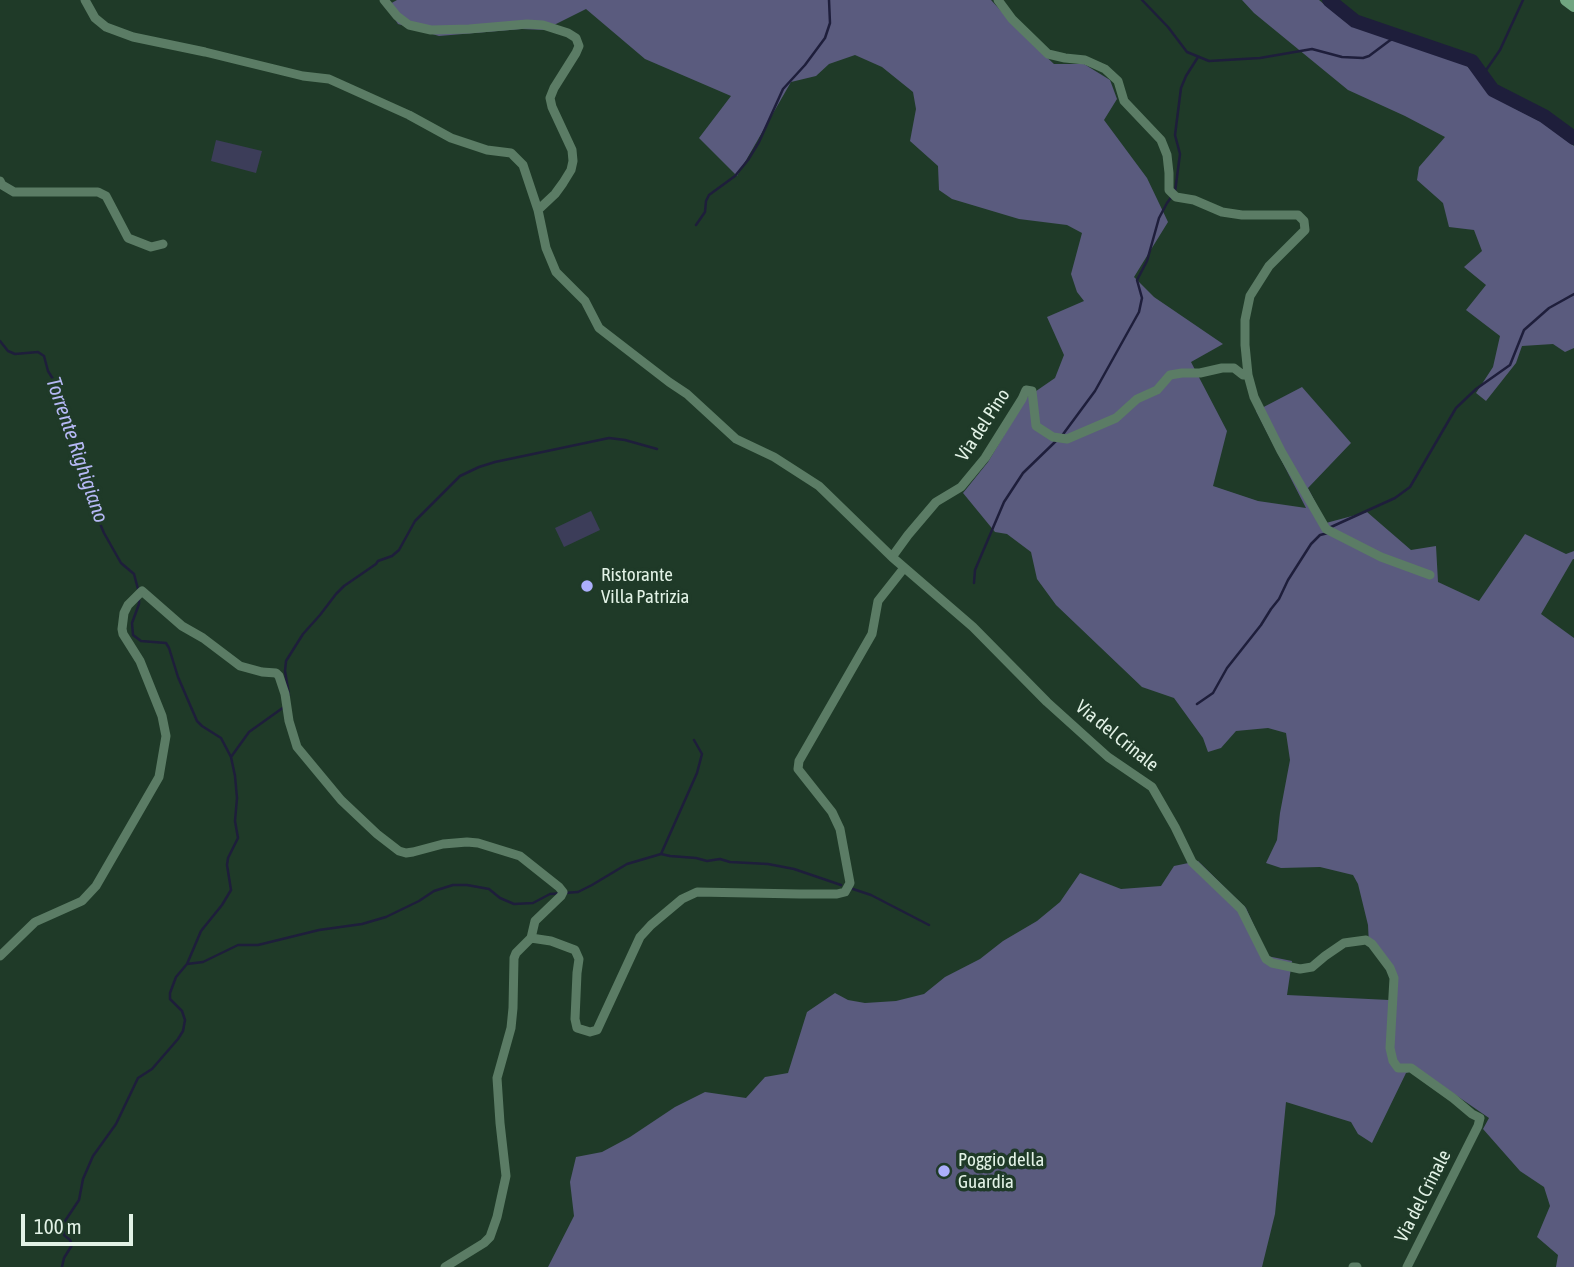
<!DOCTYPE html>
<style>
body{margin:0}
#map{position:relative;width:1574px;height:1267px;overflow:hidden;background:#1f3a28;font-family:"Asap Condensed",sans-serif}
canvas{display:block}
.scale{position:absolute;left:21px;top:1214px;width:112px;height:32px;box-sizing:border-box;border:4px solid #e2f2e6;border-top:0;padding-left:9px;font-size:21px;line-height:24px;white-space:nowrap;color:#e2f2e6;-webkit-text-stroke:5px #1f3a28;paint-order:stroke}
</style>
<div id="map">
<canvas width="1574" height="1267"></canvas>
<div class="scale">100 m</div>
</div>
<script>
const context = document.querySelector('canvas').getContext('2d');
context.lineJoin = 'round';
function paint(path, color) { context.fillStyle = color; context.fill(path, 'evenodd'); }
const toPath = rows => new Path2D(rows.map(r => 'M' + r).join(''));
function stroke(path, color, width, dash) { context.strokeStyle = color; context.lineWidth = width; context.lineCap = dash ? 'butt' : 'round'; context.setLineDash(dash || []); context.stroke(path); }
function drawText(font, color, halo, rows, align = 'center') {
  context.font = font + ' "Asap Condensed",sans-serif'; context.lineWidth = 7; context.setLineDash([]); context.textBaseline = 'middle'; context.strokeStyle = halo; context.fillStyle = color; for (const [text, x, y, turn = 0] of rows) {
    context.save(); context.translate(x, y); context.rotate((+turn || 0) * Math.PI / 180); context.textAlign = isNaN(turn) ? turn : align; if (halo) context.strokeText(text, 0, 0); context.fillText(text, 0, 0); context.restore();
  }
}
paint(toPath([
 [216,140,262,151,256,173,211,161],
 [591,511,600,530,564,547,555,528]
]), '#3c3d59');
paint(toPath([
 [397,0,991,0,1024,36,1054,64,1084,64,1110,80,1117,99,1104,120,1147,178,1168,222,1134,277,1154,297,1223,344,1191,362,1227,431,1213,486,1258,501,1306,508,1256,411,1302,387,1351,443,1308,488,1326,523,1367,512,1411,550,1436,546,1438,582,1479,601,1525,534,1566,554,1574,551,1574,559,1573,559,1541,614,1574,638,1574,1267,1556,1267,1558,1255,1537,1237,1550,1206,1544,1187,1520,1171,1483,1129,1489,1118,1418,1069,1406,1073,1372,1143,1358,1134,1351,1122,1286,1102,1275,1214,1262,1267,548,1267,574,1216,570,1182,576,1157,602,1152,630,1137,675,1107,705,1092,746,1098,765,1077,788,1073,807,1012,835,993,848,1000,865,1003,896,1001,924,994,945,977,980,959,1003,941,1037,921,1060,902,1080,873,1121,889,1161,886,1174,866,1198,861,1246,908,1256,930,1267,956,1292,961,1287,995,1389,1000,1391,979,1389,969,1369,945,1368,925,1358,884,1353,875,1320,867,1281,868,1266,863,1277,840,1280,813,1290,760,1286,733,1268,728,1236,731,1221,748,1208,752,1203,738,1174,698,1142,687,1056,605,1037,579,1031,552,1007,534,995,532,963,493,988,462,1026,398,1055,378,1064,355,1047,317,1084,301,1077,292,1071,274,1082,233,1067,225,1019,219,952,199,939,190,938,166,910,141,916,109,913,92,882,67,855,55,829,64,816,76,791,82,737,176,699,138,731,96,645,59,586,9,544,30,522,29,439,36,398,24,386,6],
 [1242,0,1319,0,1346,22,1465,64,1501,101,1543,123,1574,146,1574,348,1565,352,1553,344,1522,346,1516,363,1486,401,1476,393,1493,367,1500,336,1466,310,1486,285,1464,267,1482,251,1474,230,1449,227,1443,203,1417,180,1419,167,1445,137,1405,116,1348,90,1254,13]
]), '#5a5b7e');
stroke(toPath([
 [1142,0,1168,27,1187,52,1209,61,1260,58,1312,49,1342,57,1363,58,1369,56,1389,41,1399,36],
 [1482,76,1500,50,1523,0],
 [696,225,705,212,706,201,709,195,735,176,748,160,759,142,783,89,805,65,825,38,830,23,829,0],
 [0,341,8,351,15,354,38,352,44,356,48,371,63,395,68,409,72,425,72,441,75,455,88,484,95,512,104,533,121,563,134,574,138,589],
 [1061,437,1095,391,1139,312,1142,298,1137,280,1147,261,1159,218,1167,203,1175,192,1180,154,1175,135,1181,88,1186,76,1198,57],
 [974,583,975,570,1004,502,1023,473,1056,441],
 [289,695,285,671,286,661,303,634,320,615,336,594,344,586,376,564,378,561,392,556,399,550,415,521,460,476,479,467,495,462,609,438,625,440,657,449],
 [1197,704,1213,693,1227,668,1261,625,1271,609,1279,599,1288,580,1311,544,1320,535,1328,533,1331,527,1395,498,1410,487,1456,408,1476,389,1510,365,1524,330,1549,308,1574,294],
 [231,757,249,732,284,707],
 [661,854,697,773,702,754,694,740],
 [853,889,871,895,929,925],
 [187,964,203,962,238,945,258,945,319,930,362,924,386,917,419,901,434,891,453,885,467,885,489,889,500,898,514,904,533,903,550,894,578,892,592,885,627,864,661,854,670,856,696,858,707,861,720,859,730,862,768,864,794,869,841,885],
 [62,1267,64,1258,72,1245,70,1240,64,1235,63,1224,79,1200,83,1179,93,1156,116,1124,138,1078,152,1069,178,1039,183,1031,185,1020,182,1011,170,999,170,993,176,977,187,964,201,931,222,905,231,890,227,865,228,858,238,838,235,821,237,798,235,776,231,757,221,738,202,726,197,721,178,677,169,648,166,643,141,641,133,635,132,623,139,604,139,599]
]), '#1e1e3b', 2.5);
stroke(toPath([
 [1329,0,1355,21,1472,61,1493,90,1544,116,1574,138]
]), '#1e1e3b', 14);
stroke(toPath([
 [85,0,95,18,106,27,133,37,205,52,303,76,329,79,409,115,451,138,487,150,511,153,523,165,538,210,546,248,556,272,585,301,599,328,669,382,687,394,736,439,774,457,819,486,892,557,973,627,1047,702,1108,757,1152,787,1175,827,1192,862,1241,909,1266,959,1272,963,1300,969,1312,967,1325,956,1344,943,1366,940,1372,944,1390,968,1394,978,1390,1048,1393,1061,1398,1068,1411,1068,1453,1098,1472,1114,1480,1118,1478,1126,1407,1267],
 [384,0,397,16,409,25,431,30,469,29,527,24,543,25,568,33,576,38,579,46,576,53,554,88,550,98,552,107,572,150,573,161,571,170,563,183,555,194,538,210],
 [998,0,1012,19,1048,54,1065,58,1085,60,1105,69,1118,81,1124,101,1161,140,1167,155,1169,173,1169,190,1176,197,1194,200,1222,212,1242,215,1298,215,1304,221,1305,230,1269,266,1250,296,1245,320,1245,345,1248,375,1254,397,1281,451,1326,529,1381,557,1430,575],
 [0,181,2,185,14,192,98,192,106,196,128,238,151,247,163,244],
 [892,557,908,535,936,502,961,487,985,458,1022,399,1026,390,1032,391,1036,426,1053,437,1067,439,1116,418,1137,399,1157,390,1170,375,1182,373,1200,373,1222,368,1234,368,1243,375,1248,375],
 [0,956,35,922,82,901,96,886,159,777,166,736,162,716,140,661,123,634,122,629,124,613,128,605,142,591,182,626,203,638,240,666,262,672,276,673,279,676,285,694,289,721,297,747,341,800,377,834,399,851,406,853,413,852,443,844,467,842,478,843,520,856,559,887,563,892,561,896,535,921,531,938],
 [445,1267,484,1243,490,1237,497,1217,506,1176,500,1123,497,1078,511,1028,513,1008,514,958,516,953,531,938,551,941,575,950,579,959,577,973,575,1019,577,1028,590,1032,597,1030,640,937,651,925,682,899,697,892,800,894,837,894,845,892,850,883,840,829,832,812,798,769,799,761,872,634,878,601,904,568],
 [1353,1267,1357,1267]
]), '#5b7c65', 9);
stroke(toPath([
 [1566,0,1574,6]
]), '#70a580', 12);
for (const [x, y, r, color] of [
 [587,586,7,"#acaffb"],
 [944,1171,7,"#acaffb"]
]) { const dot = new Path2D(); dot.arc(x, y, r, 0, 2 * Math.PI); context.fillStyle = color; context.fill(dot); stroke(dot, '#1f3a28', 2.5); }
drawText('19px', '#e2f2e6', '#1f3a28', [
 ["Via del Pino",983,425,-57],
 ["Via del Crinale",1117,736,39],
 ["Via del Crinale",1423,1196,-63]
]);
drawText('19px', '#e2f2e6', '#1f3a28', [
 ["Ristorante",601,575],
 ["Villa Patrizia",601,597],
 ["Poggio della",958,1160],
 ["Guardia",958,1182]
], 'left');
drawText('italic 21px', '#b5b8f4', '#1f3a28', [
 ["Torrente Righigiano",77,450,71]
]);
</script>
